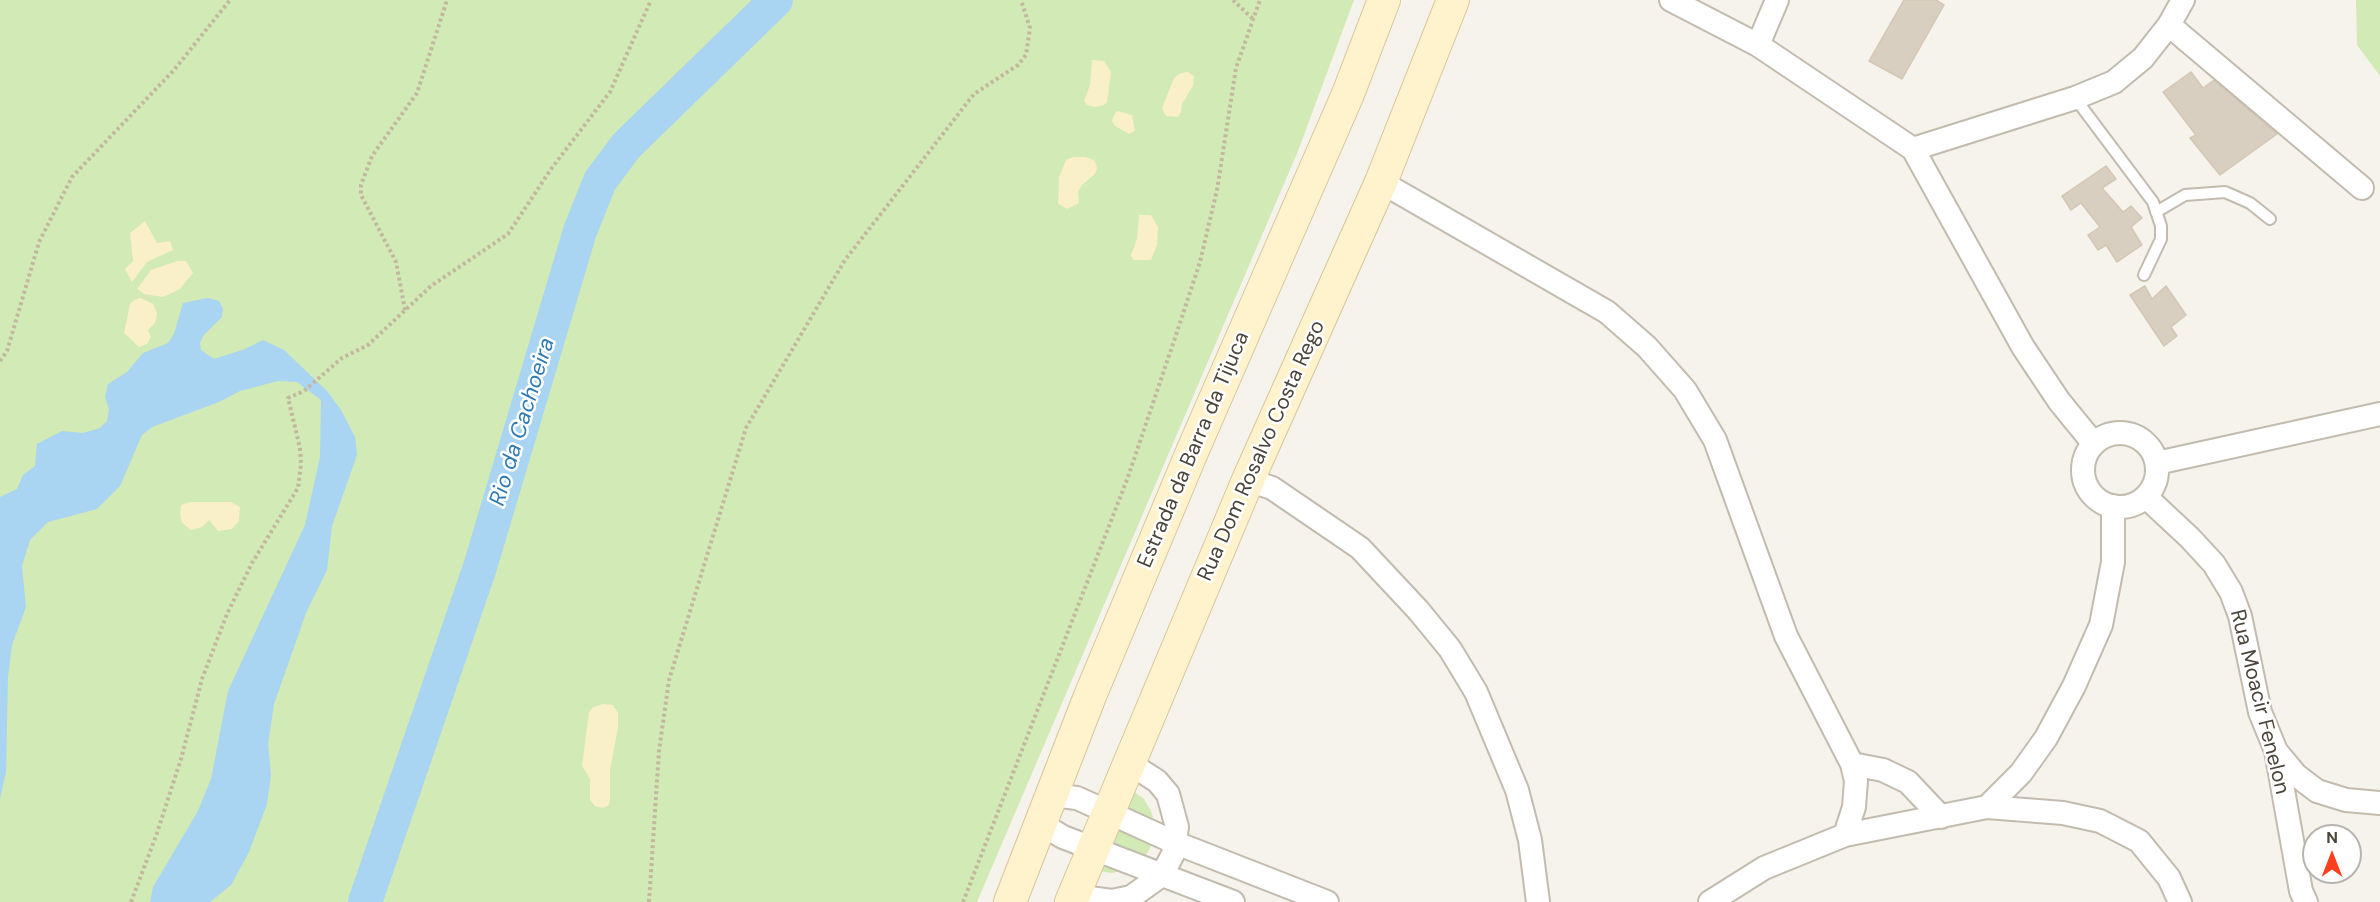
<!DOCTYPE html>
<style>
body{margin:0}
#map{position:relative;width:2380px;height:902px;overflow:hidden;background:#f6f3ec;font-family:"DM Sans",sans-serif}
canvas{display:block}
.north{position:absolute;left:2302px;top:824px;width:60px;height:60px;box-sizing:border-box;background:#fff;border:2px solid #b7b4b0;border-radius:50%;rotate:0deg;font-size:16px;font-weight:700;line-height:24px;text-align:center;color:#4b4439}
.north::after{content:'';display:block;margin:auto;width:21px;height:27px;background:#fc3f1d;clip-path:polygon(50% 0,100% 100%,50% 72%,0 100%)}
</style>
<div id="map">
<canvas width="2380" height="902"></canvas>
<div class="north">N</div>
</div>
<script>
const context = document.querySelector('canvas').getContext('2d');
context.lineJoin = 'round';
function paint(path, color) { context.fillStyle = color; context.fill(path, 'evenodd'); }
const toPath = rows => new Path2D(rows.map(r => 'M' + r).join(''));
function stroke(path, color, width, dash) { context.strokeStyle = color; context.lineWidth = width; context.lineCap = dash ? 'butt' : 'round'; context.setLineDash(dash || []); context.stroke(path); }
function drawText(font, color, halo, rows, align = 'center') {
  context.font = font + ' "DM Sans",sans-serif'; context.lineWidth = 5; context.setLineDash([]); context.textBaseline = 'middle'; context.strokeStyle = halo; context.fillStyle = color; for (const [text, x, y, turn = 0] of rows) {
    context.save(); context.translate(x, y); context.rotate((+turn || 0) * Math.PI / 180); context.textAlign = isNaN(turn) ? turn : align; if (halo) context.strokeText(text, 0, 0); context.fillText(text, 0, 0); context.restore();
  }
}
paint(toPath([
 [0,0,1354,0,1298,151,977,902,0,902],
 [2356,0,2380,0,2380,76,2357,45],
 [1133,791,1144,799,1151,811,1155,825,1154,839,1148,852,1139,863,1126,870,1112,873,1098,871]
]), '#d2eab5');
paint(toPath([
 [1092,60,1104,61,1111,72,1107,102,1104,105,1095,107,1087,105,1084,101,1090,85],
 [1188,72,1194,76,1193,86,1182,104,1181,112,1178,117,1166,116,1162,108,1174,78,1181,73],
 [1118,111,1132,115,1135,131,1129,134,1115,126,1112,121,1115,113],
 [1073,157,1086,157,1095,161,1097,168,1095,174,1082,185,1078,192,1079,203,1067,209,1058,204,1059,177,1066,160],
 [1139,215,1151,215,1158,227,1157,245,1151,260,1133,260,1131,255,1137,239],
 [145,221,157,243,170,241,173,250,147,262,132,282,125,269,133,261,130,233],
 [177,261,186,261,193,273,180,289,163,297,144,294,137,289,151,270],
 [141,298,153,304,157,313,155,323,148,330,151,337,147,344,139,347,124,333,130,304,134,300],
 [190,502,231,502,240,507,239,521,232,529,218,531,209,520,202,527,191,530,182,523,180,515,181,505],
 [603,704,613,705,618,713,618,728,610,770,610,798,609,805,603,808,595,806,590,800,590,779,582,766,589,712,593,707]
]), '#f9efc9');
paint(toPath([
 [208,298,219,301,223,309,222,317,203,336,200,343,201,350,214,359,245,349,263,340,284,350,327,391,341,410,355,437,357,455,332,526,327,570,306,613,274,704,268,744,271,775,267,804,249,852,231,885,210,902,150,902,153,887,198,811,211,779,228,691,305,525,320,457,321,400,297,382,278,381,240,391,219,402,152,427,142,435,120,486,97,509,48,522,30,540,22,566,26,607,12,645,8,677,6,772,0,799,0,497,17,489,23,475,35,466,37,444,62,431,83,433,100,428,107,421,109,409,105,397,108,384,127,372,143,353,168,343,174,334,183,303]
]), '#a9d4f2');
stroke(toPath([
 [365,902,480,567,580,231,600,181,626,146,776,0]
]), '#a9d4f2', 34);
const building = toPath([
 [1904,0,1936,0,1944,5,1902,79,1869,61,1904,0],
 [2191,72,2203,88,2214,80,2277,134,2220,175,2190,138,2196,135,2163,92,2191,72],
 [2106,166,2116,179,2102,188,2123,212,2131,206,2142,218,2131,227,2142,245,2117,262,2106,245,2098,250,2088,235,2100,227,2081,203,2071,210,2062,196,2106,166],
 [2145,286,2152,299,2166,286,2186,315,2171,327,2177,336,2164,346,2130,295,2145,286]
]);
paint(building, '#d8cfc1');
stroke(building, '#d3c7b4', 1.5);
const service = toPath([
 [2075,98,2153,202,2161,226,2161,239,2144,275],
 [2156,212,2185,195,2225,192,2250,203,2270,219]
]);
const minor = toPath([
 [1671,0,1758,45,1913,149,2023,347,2059,401,2094,444],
 [2169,25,2362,188],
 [1758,45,1777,0],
 [1913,149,2075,98,2114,82,2143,58,2169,25,2183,0],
 [1381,182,1607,312,1647,347,1685,390,1715,440,1786,636,1852,764,1856,781,1854,807,1845,835],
 '2083 470a37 37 0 1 1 74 0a37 37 0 1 1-74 0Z',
 [2157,463,2380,414],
 [1248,480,1272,488,1360,548,1418,610,1450,649,1476,692,1517,790,1530,840,1538,902],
 [2146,497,2190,538,2214,564,2231,592,2240,616,2260,712,2276,751,2301,891,2306,902],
 [2276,751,2296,775,2317,791,2346,800,2380,803],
 [1852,764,1883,770,1908,782,1941,817],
 [1052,795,1077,798,1176,843,1327,902],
 [1987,807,2021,773,2046,738,2074,686,2101,625,2113,562,2113,506],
 [1042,821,1048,828,1063,837,1233,902],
 [1074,896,1112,901,1131,897,1162,875,1173,854,1177,827,1168,794,1157,781,1129,763],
 [1710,902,1764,868,1845,835,1987,807,2063,813,2100,821,2139,841,2169,878,2180,902]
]);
const secondary = toPath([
 [1010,902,1090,696,1192,452,1348,94,1384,0],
 [1071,902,1248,480,1381,182,1453,0]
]);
stroke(service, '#c2bbae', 14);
stroke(minor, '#c2bbae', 26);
stroke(secondary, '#d6c79b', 34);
stroke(toPath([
 [1233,0,1254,20],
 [405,310,396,262,361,195,361,185,372,156,417,93,447,0],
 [0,361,7,351,39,242,72,177,174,70,230,0],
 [131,902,156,836,181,759,202,679,227,614,252,563,298,488,301,464,300,448,288,398,304,391,342,358,368,345,431,286,508,234,551,169,610,92,651,0],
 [649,902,659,751,669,680,746,428,845,260,974,94,1018,65,1026,55,1030,28,1021,0],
 [963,902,1128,477,1175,338,1200,262,1217,190,1236,68,1260,0]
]), '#c4b79f', 4, [3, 3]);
stroke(service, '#fff', 10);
stroke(minor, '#fff', 22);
stroke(secondary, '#fff3cd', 32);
drawText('21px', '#4b4439', '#fff', [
 ["Estrada da Barra da Tijuca",1194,450,-67],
 ["Rua Dom Rosalvo Costa Rego",1262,451,-66],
 ["Rua Moacir Fenelon",2259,702,76]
]);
drawText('italic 22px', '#2e7ab2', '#fff', [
 ["Rio da Cachoeira",523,422,-73]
]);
</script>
